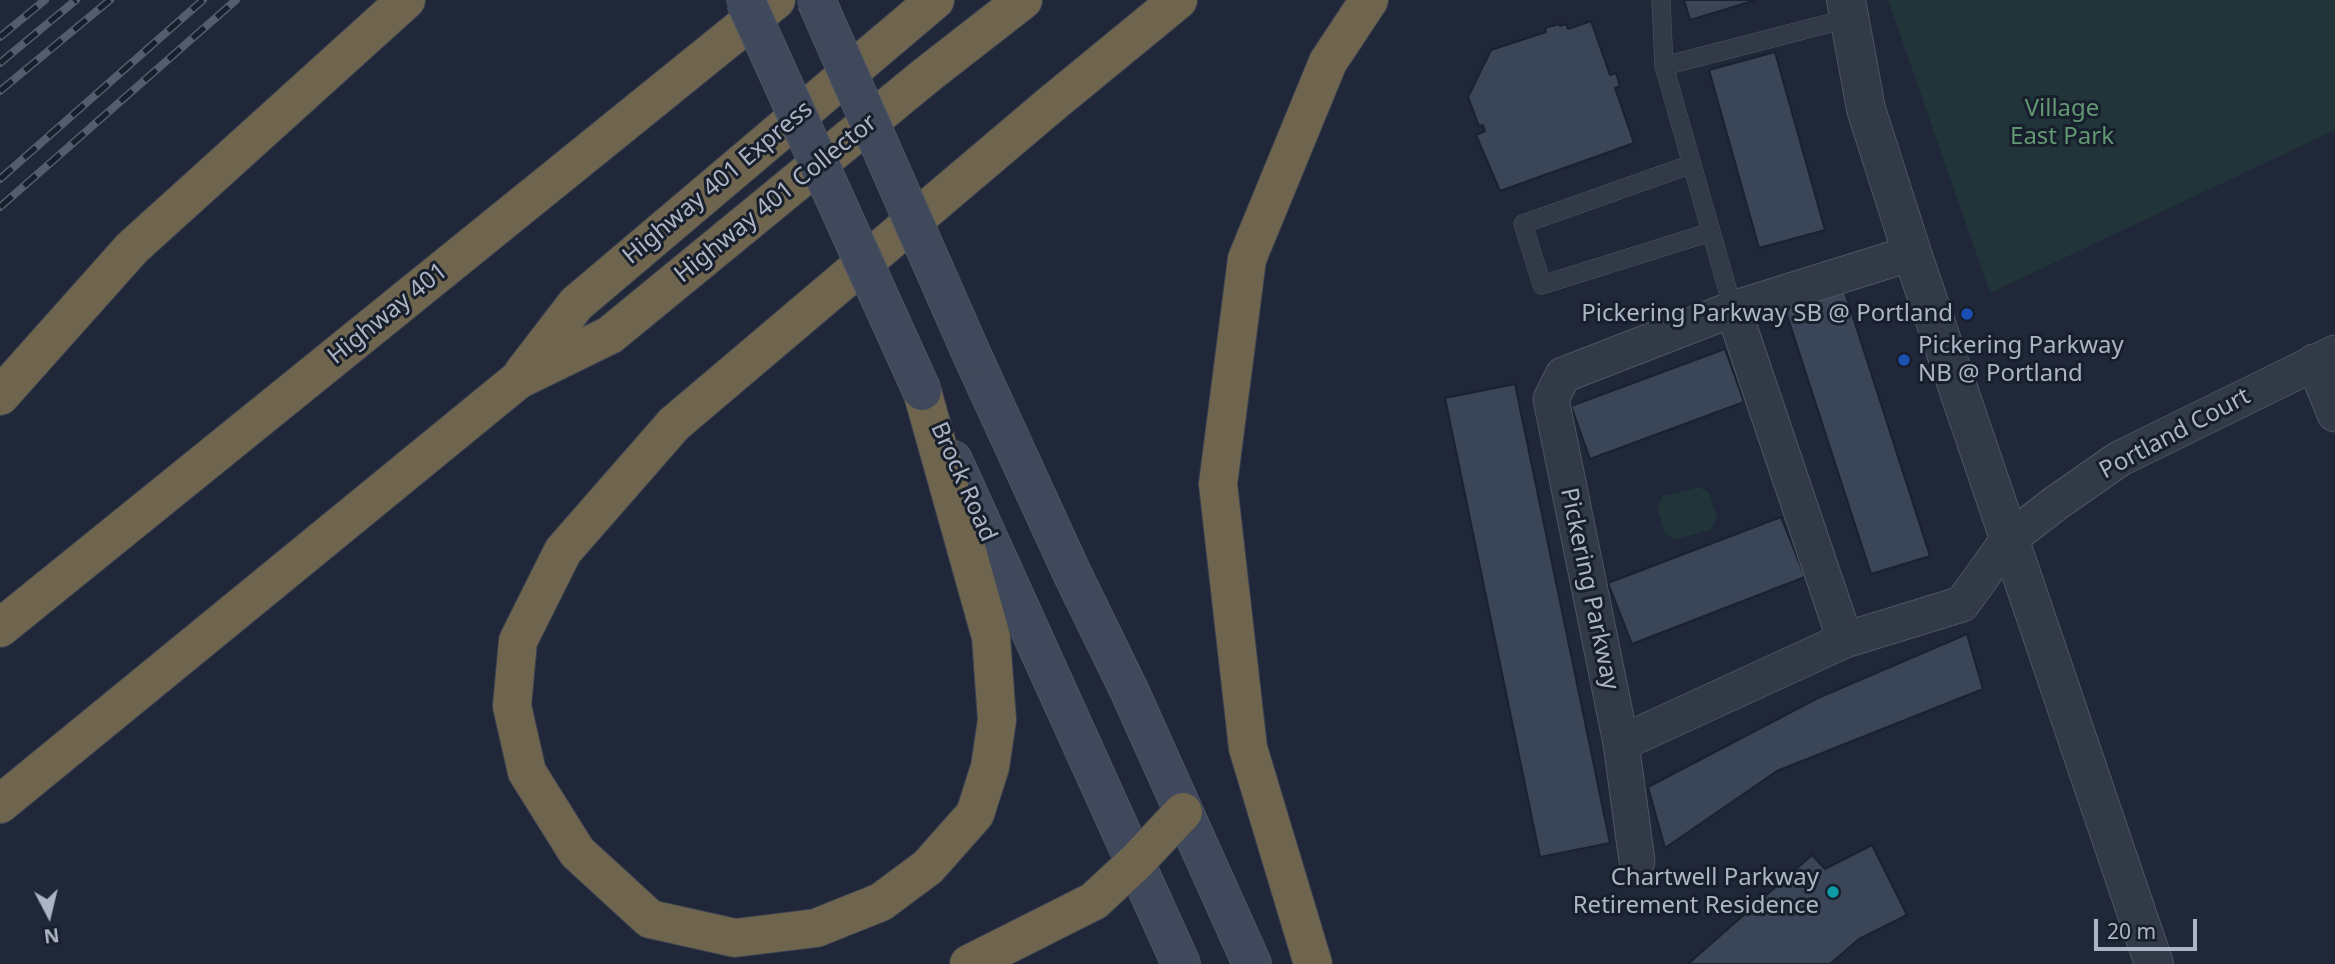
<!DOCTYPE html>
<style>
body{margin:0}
#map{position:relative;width:2335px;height:964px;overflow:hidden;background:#1f2738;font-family:"Noto Sans",sans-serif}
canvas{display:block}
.north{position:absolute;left:14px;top:880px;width:70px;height:70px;-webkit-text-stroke:5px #181f2c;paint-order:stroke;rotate:173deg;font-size:19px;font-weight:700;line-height:28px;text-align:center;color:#acb4c5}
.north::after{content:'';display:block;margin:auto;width:24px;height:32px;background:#acb4c5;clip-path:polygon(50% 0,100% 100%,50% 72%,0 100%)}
.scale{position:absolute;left:2094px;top:919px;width:103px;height:32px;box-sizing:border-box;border:4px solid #acb4c5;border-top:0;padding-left:9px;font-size:21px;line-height:24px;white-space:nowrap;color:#acb4c5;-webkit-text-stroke:5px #181f2c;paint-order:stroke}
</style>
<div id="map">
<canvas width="2335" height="964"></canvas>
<div class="north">N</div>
<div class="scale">20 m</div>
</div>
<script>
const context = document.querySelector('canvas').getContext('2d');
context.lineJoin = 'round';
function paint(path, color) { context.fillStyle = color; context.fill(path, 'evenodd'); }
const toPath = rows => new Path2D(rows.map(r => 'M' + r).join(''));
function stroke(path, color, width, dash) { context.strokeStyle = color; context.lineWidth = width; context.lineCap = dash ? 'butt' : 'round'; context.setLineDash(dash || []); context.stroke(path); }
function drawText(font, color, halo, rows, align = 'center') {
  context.font = font + ' "Noto Sans",sans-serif'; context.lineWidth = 6; context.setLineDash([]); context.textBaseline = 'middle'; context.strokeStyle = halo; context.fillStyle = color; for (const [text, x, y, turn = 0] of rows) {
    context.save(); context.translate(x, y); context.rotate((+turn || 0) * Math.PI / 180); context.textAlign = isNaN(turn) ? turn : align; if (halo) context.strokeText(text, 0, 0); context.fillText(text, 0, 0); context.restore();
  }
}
paint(toPath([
 [1888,0,2335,0,2335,130,1990,293],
 [1698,487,1709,492,1717,519,1710,530,1677,539,1665,534,1657,507,1663,496]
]), '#213439');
const building = toPath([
 [1684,0,1756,0,1690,20,1684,0],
 [1591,21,1610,75,1616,73,1620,86,1615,88,1634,143,1500,191,1476,135,1485,131,1483,125,1479,126,1468,97,1491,50,1546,32,1545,28,1559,24,1560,26,1566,24,1568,29,1591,21],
 [1775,52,1825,230,1759,248,1709,70,1775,52],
 [1844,289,1930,556,1871,574,1785,309,1844,289],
 [1725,349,1744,402,1590,459,1571,406,1725,349],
 [1515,384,1610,843,1540,857,1445,398,1515,384],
 [1781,517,1805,577,1632,644,1608,583,1781,517],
 [1967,634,1983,689,1777,771,1665,848,1648,787,1818,698,1967,634],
 [1872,845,1907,915,1859,939,1830,964,1688,964,1812,855,1825,869,1872,845]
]);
paint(building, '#3a4558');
stroke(building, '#1a212f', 2);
const service = toPath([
 [1661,0,1664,66,1733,309],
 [1664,66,1850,18],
 [1692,164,1523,224,1542,285,1711,232]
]);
const minor = toPath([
 [1733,309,1912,253],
 [2314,362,2335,414],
 [1621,743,1845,640,1962,604,2008,540,2056,503,2119,459,2335,353],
 [1637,861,1621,743,1551,399,1563,375,1733,309,1845,640]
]);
const tertiary = toPath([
 [1846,0,1866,109,1912,253,2154,964]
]);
const secondary = toPath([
 [972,355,1071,571,1129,690,1252,964],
 [953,460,1181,964]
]);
const motorway = toPath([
 [523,373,576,304,935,0],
 [922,391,991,637,997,720,990,767,975,814,928,867,881,902,816,928,735,938,650,919,577,852,527,772,512,706,518,641,563,551,674,424,1049,106,1178,0],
 [0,396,132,248,406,0],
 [0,628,776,0],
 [0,804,518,380,610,335,928,74,1023,0],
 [969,964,1094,901,1136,862,1183,812],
 [1313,964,1248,748,1218,484,1247,259,1328,62,1369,0]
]);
stroke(service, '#4d5463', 19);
stroke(minor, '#4d5463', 37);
stroke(tertiary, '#4d5463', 40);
stroke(secondary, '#4d5463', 40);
stroke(motorway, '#3a4150', 40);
stroke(service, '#323a48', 18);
stroke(minor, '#323a48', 35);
stroke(tertiary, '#323a48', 38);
stroke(secondary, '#40485b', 38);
stroke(motorway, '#6f654f', 38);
const rail = toPath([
 [0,37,45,0],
 [0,63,76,0],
 [0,91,110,0],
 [0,179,203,0],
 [0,207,236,0]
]);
stroke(rail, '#545d70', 8);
stroke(rail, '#181f2c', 5, [16]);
const secondaryBridge = toPath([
 [745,0,922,391],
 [816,0,972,355]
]);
stroke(secondaryBridge, '#4d5463', 40, []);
stroke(secondaryBridge, '#40485b', 38);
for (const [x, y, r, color] of [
 [1967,314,7,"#1a4fb4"],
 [1904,360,7,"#1a4fb4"],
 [1833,892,7,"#0f9aa8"]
]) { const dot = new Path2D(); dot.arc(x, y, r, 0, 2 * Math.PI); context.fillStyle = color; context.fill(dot); stroke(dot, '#181f2c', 2.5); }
drawText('24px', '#639673', '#181f2c', [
 ["Village",2062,109],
 ["East Park",2062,137]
]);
drawText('24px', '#acb4c5', '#181f2c', [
 ["Highway 401 Express",718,183,-40],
 ["Highway 401 Collector",776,199,-39],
 ["Highway 401",388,314,-39],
 ["Portland Court",2175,434,-28],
 ["Brock Road",963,482,66],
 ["Pickering Parkway",1589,589,78]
]);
drawText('24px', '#acb4c5', '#181f2c', [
 ["Pickering Parkway SB @ Portland",1953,314],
 ["Pickering Parkway",1918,346,"left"],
 ["NB @ Portland",1918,374,"left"],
 ["Chartwell Parkway",1819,878],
 ["Retirement Residence",1819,906]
], 'right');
</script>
